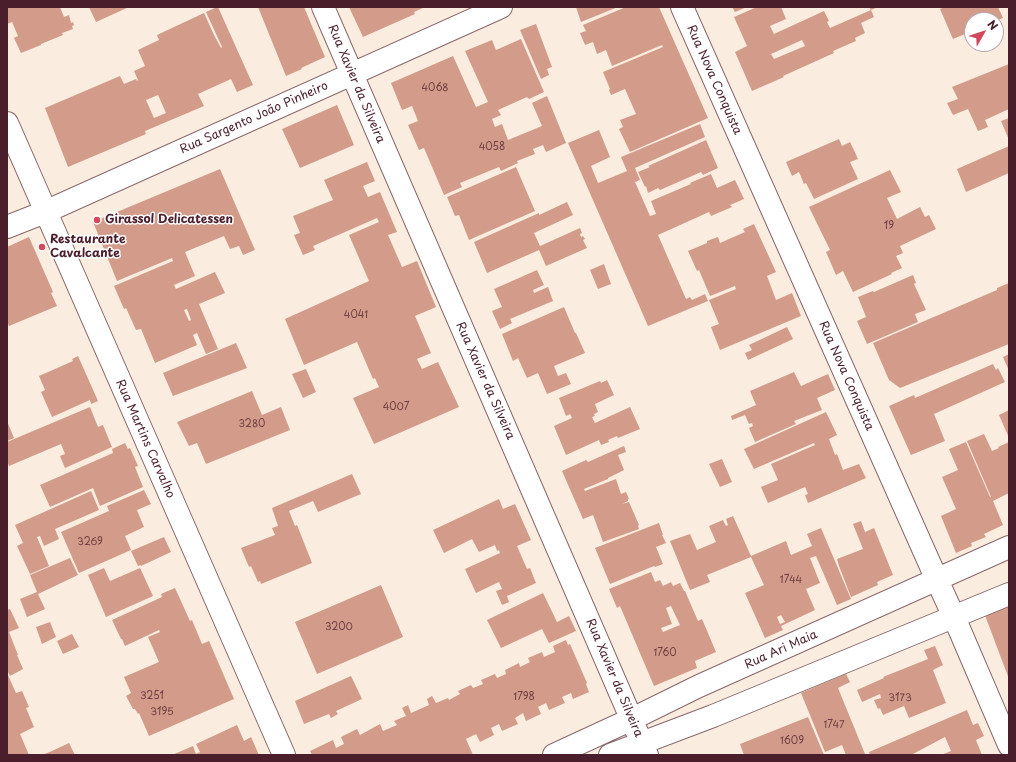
<!DOCTYPE html>
<meta charset="utf-8">
<style>
body{margin:0}
#map{position:relative;width:1016px;height:762px;overflow:hidden;background:#faeddf;font-family:"Playpen Sans",sans-serif}
canvas{display:block}
.frame{position:absolute;inset:0;border:8px solid #4a1f2b;pointer-events:none}
.north{position:absolute;left:964px;top:12px;width:40px;height:40px;box-sizing:border-box;background:#fff;border:1px solid #b7a5aa;border-radius:50%;rotate:51deg;font-size:11px;font-weight:700;line-height:16px;text-align:center;color:#4a1f2b}
.north::after{content:'';display:block;margin:auto;width:14px;height:18px;background:#d1495b;clip-path:polygon(50% 0,100% 100%,50% 72%,0 100%)}
</style>
<div id="map">
<canvas width="1016" height="762"></canvas>
<div class="frame"></div>
<div class="north">N</div>
</div>
<script>
const context = document.querySelector('canvas').getContext('2d');
context.lineJoin = 'round';
function paint(path, color) { context.fillStyle = color; context.fill(path, 'evenodd'); }
const toPath = rows => new Path2D(rows.map(r => 'M' + r).join(''));
function stroke(path, color, width, dash) { context.strokeStyle = color; context.lineWidth = width; context.lineCap = dash ? 'butt' : 'round'; context.setLineDash(dash || []); context.stroke(path); }
function drawText(font, color, halo, rows, align = 'center') {
  context.font = font + ' "Playpen Sans",sans-serif'; context.lineWidth = 3; context.setLineDash([]); context.textBaseline = 'middle'; context.strokeStyle = halo; context.fillStyle = color; for (const [text, x, y, turn = 0] of rows) {
    context.save(); context.translate(x, y); context.rotate((+turn || 0) * Math.PI / 180); context.textAlign = isNaN(turn) ? turn : align; if (halo) context.strokeText(text, 0, 0); context.fillText(text, 0, 0); context.restore();
  }
}
paint(toPath([
 [7,7,60,7,64,17,69,15,71,23,73,22,74,25,72,26,73,29,62,33,63,35,41,44,41,45,21,53,14,38,18,36,12,22,7,24],
 [89,7,129,7,96,22],
 [217,7,218,7,253,85,237,92,231,79,198,94,204,106,145,131,146,134,68,167,45,108,120,76,124,84,136,79,137,81,138,80,134,71,145,66,138,50,159,40,157,35,204,13,214,35,221,48,222,47,206,12],
 [158,95,166,113,154,118,146,100],
 [258,7,304,7,325,57,301,68,302,69,286,76],
 [349,7,425,7,414,12,415,14,363,37],
 [576,7,618,7,581,22],
 [626,7,659,7,708,118,630,152,619,129,623,127,620,120,636,114,625,89,611,95,609,90,610,89,603,72,663,47,662,45,612,66,606,50,597,54,593,42,585,45,580,33,586,31,583,25],
 [732,7,747,7,735,12],
 [757,7,781,7,786,19,770,26,774,34,824,11,829,21,827,22,830,28,871,10,869,7,878,7,871,10,874,17,861,23,865,33,855,38,856,41,833,51,834,53,783,76,784,77,752,91,735,52,747,46,734,17],
 [802,40,805,46,774,59,771,54],
 [944,7,998,7,1003,18,996,21,996,20,972,20,972,31,953,39,940,9],
 [536,24,552,67,547,69,549,75,541,79,520,30],
 [521,39,544,92,529,99,527,97,498,110,501,115,492,119,495,127,502,124,508,140,542,126,532,103,547,96,566,143,546,152,543,145,533,149,535,154,517,161,518,163,501,171,499,167,460,183,462,187,444,195,424,148,419,150,408,125,418,121,412,106,402,110,391,83,453,56,476,107,488,102,465,51,492,40,496,50],
 [1009,64,1009,109,985,120,988,127,978,131,968,109,953,115,947,103,958,99,952,87],
 [337,105,354,145,300,168,282,129],
 [1009,118,1009,140,1001,121],
 [700,124,705,137,635,168,640,180,635,182,650,216,656,214,651,201,691,184,690,183,711,174,717,188,735,180,744,199,730,205,732,207,711,216,709,212,658,235,686,299,690,297,692,300,705,294,708,301,648,326,568,143,599,130,610,157,591,166,598,183,627,171,621,157],
 [839,139,842,146,850,142,853,148,858,159,850,162,858,179,814,199,806,183,804,184,799,172,792,176,786,162],
 [706,140,718,168,703,175,701,172,660,190,658,188,648,193,646,186,645,187,638,172,650,167,648,166],
 [1009,146,1009,173,966,192,957,169],
 [367,162,375,181,363,186,368,197,380,192,397,232,388,235,402,267,417,261,436,307,415,316,431,353,417,359,422,369,438,362,459,407,374,444,353,398,379,387,375,378,373,379,357,342,304,365,285,319,369,281,349,235,379,222,377,218,313,246,315,250,303,255,294,235,300,233,293,216,333,200,324,180],
 [516,167,535,211,469,240,459,215,455,216,447,197],
 [220,169,255,250,243,255,239,246,230,249,224,236,185,252,195,276,174,285,176,289,215,272,225,293,199,304,218,349,206,354,197,333,193,335,197,345,155,363,141,329,136,330,126,308,124,309,114,286,173,261,172,258,117,281,93,222],
 [187,309,191,320,189,321,184,310],
 [890,170,901,192,887,198,897,219,920,207,925,217,929,215,936,229,900,246,903,253,896,256,902,268,891,273,892,274,853,292,843,271,836,275,826,252,830,250,809,207],
 [567,202,573,215,534,233,540,246,580,228,582,233,580,234,581,237,583,236,585,239,583,240,587,248,546,266,539,250,487,273,474,242,539,213,539,215],
 [754,224,776,272,767,276,776,300,792,293,801,316,720,350,711,327,719,324,709,300,736,289,735,286,710,296,699,270,697,271,688,251,707,243,707,241,718,237,720,243,745,232,743,229],
 [29,237,53,292,51,293,57,306,9,326,7,322,7,247],
 [604,264,611,284,598,289,590,270],
 [537,270,544,285,533,290,534,293,548,287,553,301,510,319,512,323,500,329,492,311,502,307,494,289],
 [913,275,916,283,914,284,926,310,915,314,918,322,867,344,857,321,866,317,858,297,873,291,874,292],
 [1009,283,1009,344,900,388,889,380,873,343,997,290,997,288],
 [564,307,575,333,576,333,585,353,554,366,558,376,566,373,571,384,547,394,538,373,527,378,518,358,513,361,502,334],
 [787,327,793,339,748,360,745,353,752,350,749,345],
 [236,343,247,368,173,396,163,373],
 [1009,354,1009,371,1003,357],
 [78,356,98,401,91,404,90,400,52,417,41,392,45,390,39,376,73,361,72,359],
 [993,364,996,370,998,368,1005,382,934,414,945,441,911,455,889,406,914,395,915,398],
 [306,369,316,392,303,398,292,374],
 [794,372,801,386,828,374,835,390,817,398,822,410,794,421,796,424,755,442,749,428,753,426,752,423,749,424,745,415,732,420,731,416,756,405,750,391],
 [607,380,614,395,595,404,598,412,594,414,595,416,592,417,595,423,630,407,640,429,618,438,617,436,608,440,609,442,601,445,599,440,566,455,554,426,572,418,570,414,566,416,559,398,600,381,601,383],
 [252,391,262,415,281,407,290,430,206,464,197,443,189,446,177,422],
 [90,407,98,427,103,425,112,447,65,468,60,456,65,454,61,444,9,466,7,461,7,442],
 [1009,410,1009,438,999,415],
 [826,412,837,435,829,439,835,455,837,454,843,470,859,464,866,478,808,503,805,495,808,494,805,487,768,503,761,487,778,480,771,464,815,445,814,443,754,469,744,449],
 [7,421,14,438,7,441],
 [984,434,992,451,999,448,998,447,1009,442,1009,493,993,501,1003,525,984,534,986,537,971,543,972,546,956,553,941,516,956,509,942,477,958,470,949,449,966,442,990,497,991,497,967,441],
 [125,443,128,449,130,448,138,466,135,467,143,487,100,506,93,488,50,507,40,485,113,453,112,449],
 [624,446,626,452,618,455,624,470,608,478,608,479,584,489,585,491,616,479,621,494,626,492,629,499,628,499,628,501,622,504,629,502,639,525,638,526,639,529,603,542,593,515,583,519,562,471,586,460,588,462],
 [722,459,732,482,720,487,709,464],
 [352,474,361,494,318,512,313,501,289,511,295,526,297,525,312,563,261,584,260,581,258,582,251,566,249,567,241,548,275,535,272,528,278,526,272,508],
 [144,490,151,504,137,510,144,527,125,536,131,550,79,573,61,532,109,511,107,506],
 [91,491,99,510,55,529,59,539,44,546,40,536,37,537,49,566,30,574,17,546,23,543,15,525],
 [499,499,503,509,515,504,531,540,517,546,527,569,530,568,536,583,507,596,509,602,502,605,496,591,502,589,499,582,476,593,465,569,500,553,499,550,497,551,495,545,479,552,472,539,444,553,433,530],
 [733,516,751,556,786,541,791,555,812,546,807,534,821,528,851,599,837,605,816,556,810,558,820,583,806,589,815,610,781,626,783,630,765,638,745,593,764,585,751,557,707,575,710,582,690,590,670,541,690,534,697,550,716,542,709,526,723,520,726,526,728,525,726,519],
 [781,615,785,622,780,624,777,617],
 [861,521,865,532,874,528,893,575,877,582,878,585,851,597,839,566,837,559,863,549,853,524],
 [659,523,663,535,662,535,666,543,656,547,663,564,655,567,654,566,610,584,595,548],
 [164,537,171,552,141,566,141,565,138,566,131,551],
 [70,558,78,575,38,594,45,609,27,617,20,599,37,592,30,575],
 [104,568,110,581,140,568,153,596,106,617,88,575],
 [651,572,655,582,660,580,663,586,671,582,673,586,680,583,684,591,685,591,698,621,702,619,716,652,695,661,697,668,654,686,620,606,617,608,609,589],
 [671,606,680,625,663,632,661,628,672,624,666,608],
 [381,585,403,637,317,674,295,622],
 [175,588,190,621,192,620,202,644,209,641,234,699,149,736,139,713,138,714,135,709,133,709,126,696,131,693,124,677,159,662,148,637,160,632,159,630,125,646,122,639,121,639,112,620,162,597,161,594],
 [543,593,557,622,569,616,576,631,549,643,542,629,501,648,487,620],
 [1009,599,1009,679,983,610],
 [10,609,19,628,9,632,18,655,17,655,23,669,10,676,7,670,7,610],
 [50,622,56,637,42,644,36,627],
 [72,634,79,647,63,654,57,641],
 [566,640,568,645,570,644,587,683,586,684,589,692,573,699,571,693,562,697,565,703,549,710,546,703,538,707,541,714,526,721,523,713,515,718,518,724,502,731,499,724,491,728,494,735,480,742,476,734,466,739,473,755,312,755,310,751,333,740,336,748,344,744,341,737,357,729,360,735,380,724,383,731,397,725,394,721,406,716,402,708,408,705,411,713,429,705,427,699,432,696,436,703,448,698,449,700,460,694,458,691,471,685,473,688,483,684,481,680,495,674,497,678,506,674,505,670,519,663,520,667,530,662,528,658,542,652,544,657,555,652,553,646],
 [935,646,943,665,933,670,946,703,909,718,904,706,883,715,880,708,878,709,874,700,881,698,880,694,862,702,857,690,884,678,883,677,928,659,924,650],
 [7,673,16,693,22,691,29,707,26,708,34,727,20,734,29,755,7,755],
 [846,674,850,682,838,688,865,754,863,755,846,755,842,745,825,752,801,693],
 [351,676,362,699,336,711,338,714,331,718,329,714,304,724,295,701],
 [967,710,973,725,978,723,984,736,976,740,982,755,941,755,951,751,945,737,911,755,870,755,869,752],
 [808,717,824,755,744,755,740,744],
 [237,725,244,741,251,737,259,755,172,755,193,746,196,754,200,752,196,744],
 [69,743,75,755,42,755,52,751]
]), '#d39b89');
const minor = toPath([
 [323,7,647,755],
 [682,7,937,580,954,617,1009,745],
 [7,123,284,755],
 [7,227,45,212,501,7],
 [554,755,632,719,699,686,1009,547],
 [610,755,713,716,1009,594]
]);
stroke(minor, '#88676a', 24);
stroke(minor, '#fff', 22);
for (const [x, y, r, color] of [
 [97,220,4,"#d1495b"],
 [42,247,4,"#d1495b"]
]) { const dot = new Path2D(); dot.arc(x, y, r, 0, 2 * Math.PI); context.fillStyle = color; context.fill(dot); stroke(dot, '#fff', 1.5); }
drawText('10px', '#6c3e42', null, [
 ["4068",435,88],
 ["4058",492,147],
 ["19",889,226],
 ["4041",356,315],
 ["4007",396,407],
 ["3280",252,424],
 ["3269",90,542],
 ["1744",791,580],
 ["3200",339,627],
 ["1760",665,653],
 ["3251",152,696],
 ["1798",524,697],
 ["3173",900,698],
 ["3195",162,712],
 ["1747",834,725],
 ["1609",792,741]
]);
drawText('12px', '#4a1f2b', '#fff', [
 ["Rua Nova Conquista",714,80,66],
 ["Rua Xavier da Silveira",356,84,67],
 ["Rua Sargento João Pinheiro",254,118,-24],
 ["Rua Nova Conquista",846,376,66],
 ["Rua Xavier da Silveira",485,381,66],
 ["Rua Martins Carvalho",145,439,66],
 ["Rua Ari Maia",781,650,-24],
 ["Rua Xavier da Silveira",614,678,67]
]);
drawText('bold 12px', '#4a1f2b', '#fff', [
 ["Girassol Delicatessen",105,220],
 ["Restaurante",50,240],
 ["Cavalcante",50,254]
], 'left');
</script>
